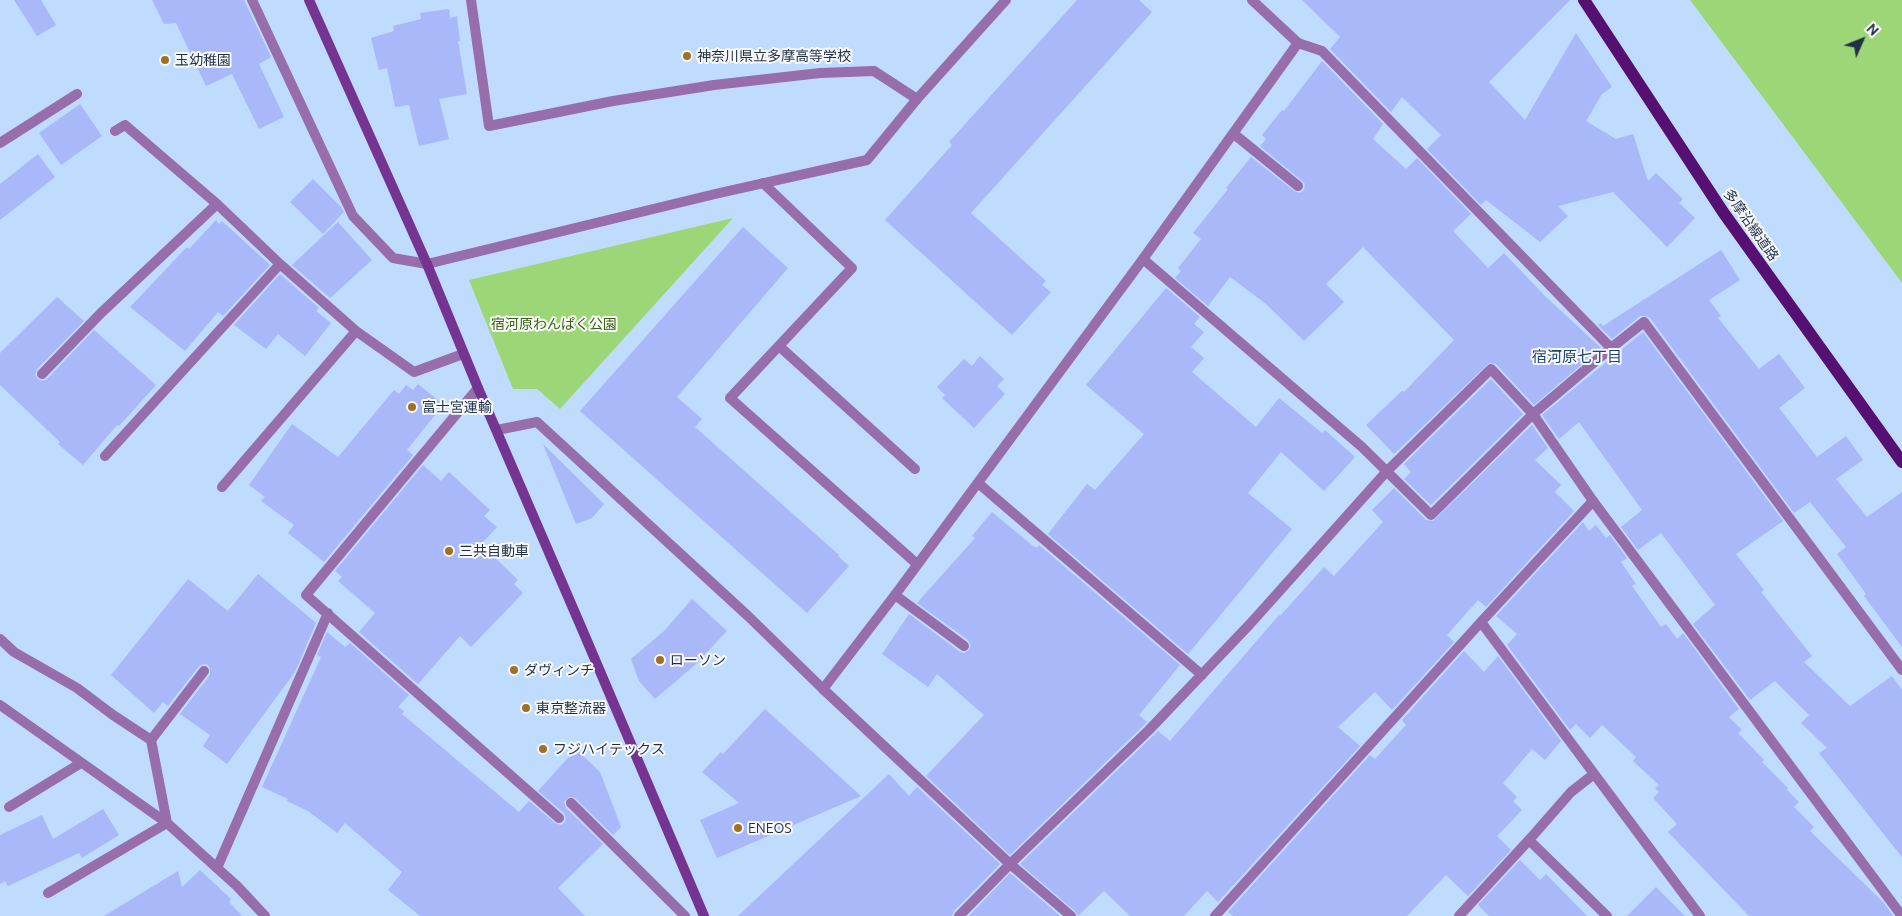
<!DOCTYPE html>
<meta charset="utf-8">
<style>
body{margin:0}
#map{position:relative;width:1902px;height:916px;overflow:hidden;background:#bfdbfe;font-family:Ubuntu,sans-serif}
canvas{display:block}
.north{position:absolute;left:1837px;top:15px;width:50px;height:50px;-webkit-text-stroke:4px #f9f9f9;paint-order:stroke;rotate:46deg;font-size:14px;font-weight:700;line-height:20px;text-align:center;color:#1f3147}
.north::after{content:'';display:block;margin:auto;width:18px;height:22px;background:#1f3147;clip-path:polygon(50% 0,100% 100%,50% 72%,0 100%)}
</style>
<div id="map">
<canvas width="1902" height="916"></canvas>
<div class="north">N</div>
</div>
<script>
const context = document.querySelector('canvas').getContext('2d');
context.lineJoin = 'round';
function paint(path, color) { context.fillStyle = color; context.fill(path, 'evenodd'); }
const toPath = rows => new Path2D(rows.map(r => 'M' + r).join(''));
function stroke(path, color, width, dash) { context.strokeStyle = color; context.lineWidth = width; context.lineCap = dash ? 'butt' : 'round'; context.setLineDash(dash || []); context.stroke(path); }
function drawText(font, color, halo, rows, align = 'center') {
  context.font = font + ' Ubuntu,"Noto Sans JP",sans-serif'; context.lineWidth = 4; context.setLineDash([]); context.textBaseline = 'middle'; context.strokeStyle = halo; context.fillStyle = color; for (const [text, x, y, turn = 0] of rows) {
    context.save(); context.translate(x, y); context.rotate((+turn || 0) * Math.PI / 180); context.textAlign = isNaN(turn) ? turn : align; if (halo) context.strokeText(text, 0, 0); context.fillText(text, 0, 0); context.restore();
  }
}
paint(toPath([
 [1690,0,1902,0,1902,283],
 [733,218,560,409,537,389,513,389,469,280]
]), '#9dd677');
paint(toPath([
 [14,0,41,0,56,25,37,36],
 [152,0,244,0,271,57,259,64,284,117,259,129,232,74,206,86,176,23,164,24],
 [1077,0,1139,0,1152,12,971,213,1046,281,1042,285,1051,292,1012,335,885,220,952,145,949,142],
 [1302,0,1570,0,1489,82,1525,120,1576,33,1612,87,1602,94,1586,121,1616,139,1633,134,1648,181,1656,173,1683,199,1679,203,1695,218,1667,247,1613,192,1558,206,1568,216,1540,242,1486,200,1481,205,1427,149,1441,135,1402,97,1391,112,1330,49,1340,37],
 [449,9,450,18,457,16,460,41,458,41,467,94,439,99,449,139,419,146,409,105,395,107,387,68,379,70,371,38,394,31,393,26,421,19,420,13],
 [1322,61,1383,124,1373,139,1406,169,1417,158,1471,214,1453,231,1488,268,1504,253,1545,296,1601,348,1534,405,1496,364,1489,363,1394,454,1366,425,1402,391,1404,392,1454,340,1363,247,1326,284,1344,302,1304,341,1266,304,1230,277,1208,306,1175,278,1181,271,1178,268,1201,239,1193,233,1228,189,1226,188,1251,157,1294,191,1300,193,1304,190,1305,184,1302,181,1260,146,1266,139,1262,135,1282,110,1284,111],
 [80,104,102,136,61,165,39,133],
 [38,154,55,177,0,220,0,184],
 [313,179,341,207,344,212,323,234,290,202],
 [216,220,219,224,222,221,270,265,223,316,218,312,185,351,130,307,187,247,189,249],
 [338,222,372,260,330,298,292,265],
 [743,227,788,268,677,397,702,419,695,427,839,555,838,556,849,566,807,613,580,411],
 [1721,250,1740,280,1709,300,1721,316,1718,318,1759,369,1779,354,1805,388,1779,408,1817,457,1846,436,1863,460,1836,479,1867,517,1902,492,1902,647,1864,596,1866,594,1837,554,1846,547,1810,502,1794,513,1650,318,1646,316,1640,316,1612,339,1598,325,1601,323,1603,326],
 [280,274,319,308,316,311,331,323,305,356,278,334,266,349,234,325],
 [1166,288,1200,317,1194,324,1204,332,1191,347,1204,358,1192,372,1256,427,1279,398,1322,433,1325,430,1355,457,1324,491,1281,452,1248,493,1292,529,1188,654,1048,534,1087,484,1095,490,1144,434,1086,385],
 [57,297,84,321,37,369,35,375,38,379,43,381,47,379,94,330,156,385,119,426,117,425,83,465,58,444,60,442,0,385,0,353],
 [1643,332,1783,521,1736,554,1764,590,1761,592,1812,656,1804,662,1850,706,1892,676,1902,690,1902,857,1819,753,1827,748,1801,723,1809,715,1775,681,1750,700,1693,624,1715,605,1661,533,1638,550,1621,527,1642,510,1579,422,1559,439,1542,415],
 [980,356,1004,379,997,386,1005,394,974,428,942,398,945,395,937,387,964,359,972,366],
 [1491,379,1523,414,1431,505,1404,479,1411,472,1404,464],
 [418,384,440,402,436,408,439,410,407,450,413,455,324,562,288,533,294,525,261,501,265,497,249,485,292,424,338,457,394,390,399,394,406,385,413,390],
 [1532,425,1548,448,1535,460,1561,485,1555,492,1574,511,1486,607,1478,600,1447,635,1454,642,1392,710,1375,692,1338,727,1360,746,1218,902,1207,891,1184,916,1130,916,1104,891,1078,916,1075,911,1020,864,1158,731,1170,741,1279,615,1280,616,1324,567,1334,576,1383,522,1372,510,1394,488,1426,520,1433,521],
 [543,444,604,504,592,518,576,524],
 [423,465,441,481,449,472,490,510,484,516,497,527,481,544,518,580,514,584,523,593,471,647,460,636,418,684,359,632,375,613,338,581,342,577,335,571],
 [992,512,1033,546,1037,548,1039,545,1180,665,1139,715,1147,722,1010,855,926,776,984,715,937,674,928,687,882,654,909,614,960,652,964,653,969,650,971,646,968,640,917,603,975,538,972,536],
 [1583,522,1589,531,1596,525,1606,538,1610,535,1627,558,1621,562,1636,584,1632,586,1661,627,1666,624,1677,639,1683,633,1739,709,1729,717,1742,730,1738,733,1764,760,1762,762,1788,788,1787,790,1799,802,1794,807,1814,827,1810,831,1883,902,1893,916,1749,916,1668,832,1677,824,1653,798,1659,792,1655,788,1659,785,1633,761,1636,757,1602,725,1590,738,1576,724,1570,730,1507,645,1517,634,1496,616],
 [258,574,316,623,295,672,227,764,203,746,210,735,180,714,210,675,210,669,208,665,204,664,199,666,168,706,163,702,154,713,111,675,188,579,228,611],
 [692,599,727,631,695,665,655,699,639,681,631,659,664,631],
 [327,632,345,647,350,643,409,695,398,707,404,711,402,714,519,812,529,801,555,823,561,825,564,823,566,819,564,813,538,791,576,749,600,772,621,827,613,835,575,798,569,797,564,802,566,808,603,844,558,888,585,916,420,916,388,890,402,872,345,823,337,833,308,811,287,801,288,799,262,787,321,657,317,655],
 [1464,651,1484,672,1498,656,1561,741,1545,760,1532,749,1503,783,1517,797,1513,801,1522,810,1497,836,1511,850,1468,896,1446,875,1407,916,1233,916,1228,912,1370,755,1375,759,1406,725,1402,720],
 [765,709,861,796,717,858,700,820,739,803,702,772,721,752,723,754],
 [889,774,909,796,917,787,1000,864,954,911,952,916,738,916],
 [103,809,119,835,82,858,79,853,8,886,5,881,0,884,0,835,42,815,53,839],
 [1520,860,1540,880,1546,874,1587,916,1489,916,1478,905],
 [200,870,231,899,229,902,242,916,104,916,178,871,182,887],
 [1010,873,1060,916,969,916],
 [1656,887,1685,916,1627,916]
]), '#a9b8f9');
stroke(toPath([
 [252,0,353,216,393,258,427,264],
 [471,0,489,126,613,101,714,85,820,73,874,71,917,99],
 [115,131,125,125,217,204,280,264,356,331,414,372,463,354],
 [1234,134,1298,186],
 [0,143,77,94],
 [763,183,852,268,730,398,917,564],
 [1143,259,1362,447,1431,515,1533,414,1611,348,1322,51,1298,43,1252,0],
 [779,346,915,469],
 [1611,348,1644,322,1902,670],
 [42,374,101,313,217,204],
 [478,388,306,595,559,818],
 [105,456,280,264],
 [978,483,1202,675],
 [222,487,356,331],
 [895,595,964,646],
 [823,689,1010,864,1071,916],
 [151,740,204,671],
 [9,807,81,763],
 [217,868,328,613],
 [48,893,167,823],
 [959,916,1010,864,1149,730,1250,624,1387,471,1491,369,1533,414,1593,501,1902,916],
 [1459,916,1529,840]
]), '#976dac', 10);
stroke(toPath([
 [427,264,715,194,867,160,917,99,1006,0],
 [497,430,537,422,748,616,823,689,895,595,1143,259,1298,43],
 [1481,622,1700,916],
 [0,639,14,652,77,688,113,715,151,740,167,823],
 [0,705,167,823,237,886,265,916],
 [1594,774,1571,792,1529,840,1607,916],
 [571,803,685,916],
 [1215,916,1481,622,1593,501]
]), '#976dac', 10);
stroke(toPath([
 [309,0,427,264,478,388,585,636,704,916]
]), '#753492', 10);
stroke(toPath([
 [1584,0,1723,212,1902,462]
]), '#561071', 12);
for (const [x, y, r, color] of [
 [687,56,5,"#a07024"],
 [165,60,5,"#a07024"],
 [412,407,5,"#a07024"],
 [449,551,5,"#a07024"],
 [660,660,5,"#a07024"],
 [514,670,5,"#a07024"],
 [526,708,5,"#a07024"],
 [543,749,5,"#a07024"],
 [738,828,5,"#a07024"]
]) { const dot = new Path2D(); dot.arc(x, y, r, 0, 2 * Math.PI); context.fillStyle = color; context.fill(dot); stroke(dot, '#f9f9f9', 2); }
drawText('14px', '#1f3147', '#f9f9f9', [
 ["神奈川県立多摩高等学校",697,56],
 ["玉幼稚園",175,60],
 ["富士宮運輸",422,407],
 ["三共自動車",459,551],
 ["ローソン",670,660],
 ["ダヴィンチ",524,670],
 ["東京整流器",536,708],
 ["フジハイテックス",553,749],
 ["ENEOS",748,828]
], 'left');
drawText('14px', '#1f3147', '#f9f9f9', [
 ["多摩沿線道路",1751,225,55]
]);
drawText('14px', '#37620f', '#f9f9f9', [
 ["宿河原わんぱく公園",554,324]
]);
drawText('15px', '#1a4474', '#f9f9f9', [
 ["宿河原七丁目",1577,357]
]);
</script>
